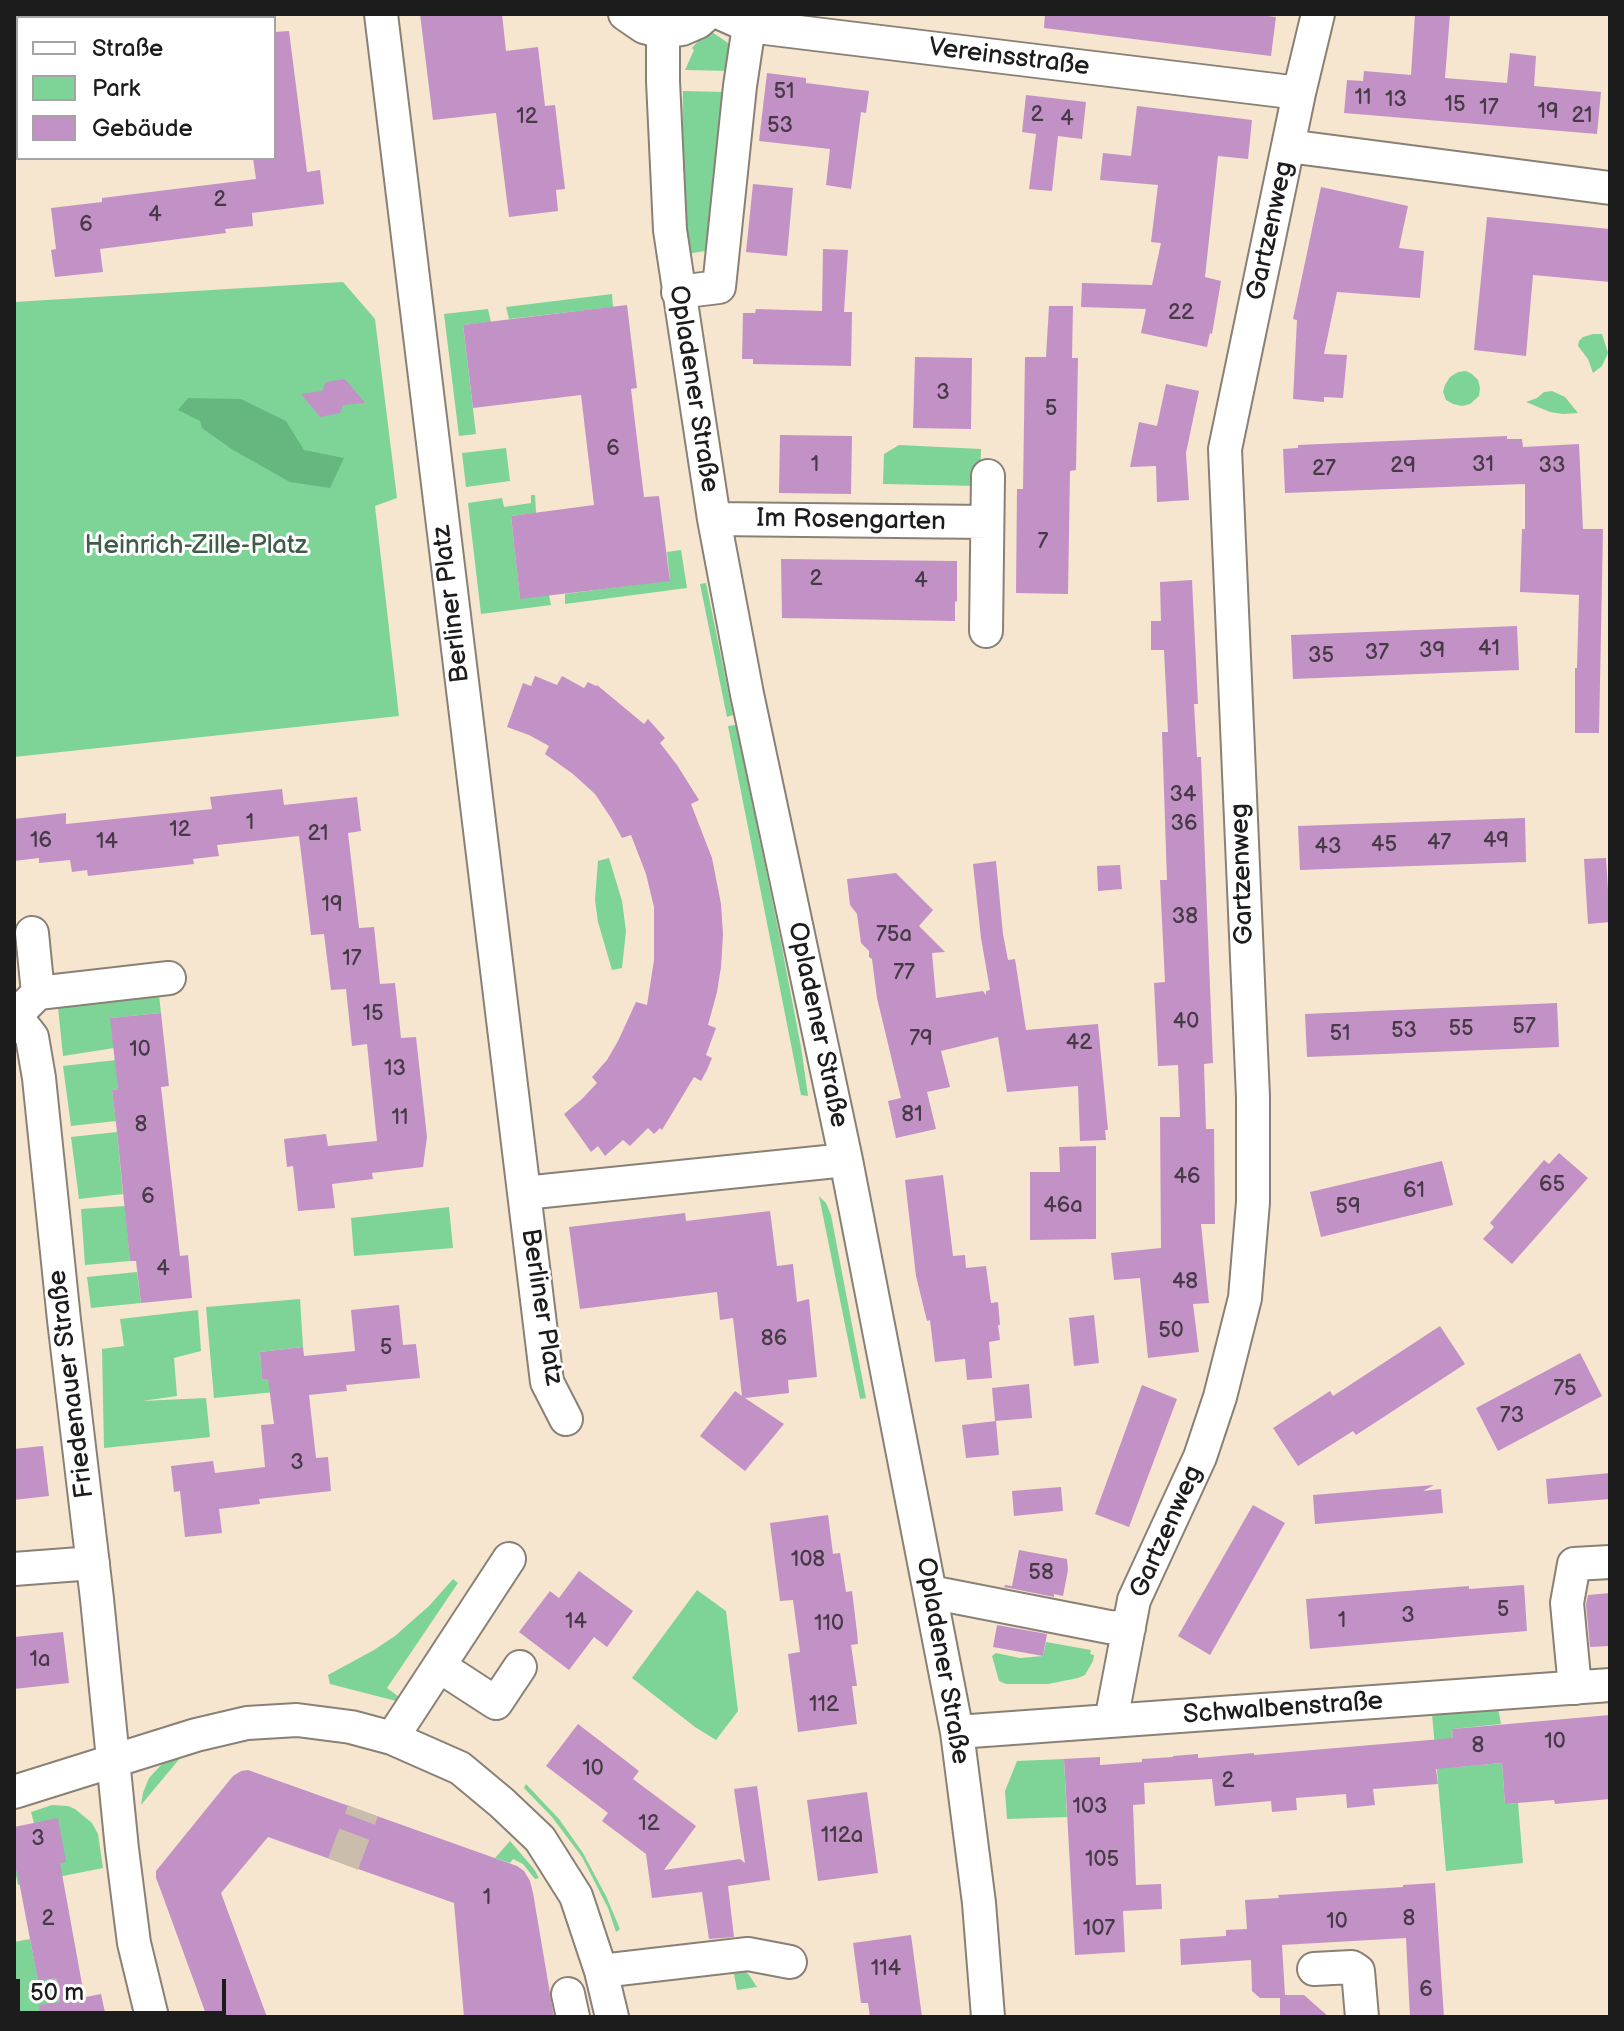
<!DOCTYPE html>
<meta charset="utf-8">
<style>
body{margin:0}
#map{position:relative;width:1624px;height:2031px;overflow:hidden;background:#f6e5cf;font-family:"Balsamiq Sans",sans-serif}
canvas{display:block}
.frame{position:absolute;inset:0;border:16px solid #1c1c1c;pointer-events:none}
.legend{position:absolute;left:16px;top:16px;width:260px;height:144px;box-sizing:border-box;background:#fff;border:2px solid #a4a4a4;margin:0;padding:10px 14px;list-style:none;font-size:24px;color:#1c1c1c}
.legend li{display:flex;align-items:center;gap:16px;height:40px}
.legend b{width:40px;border:2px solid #a4a4a4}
.scale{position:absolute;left:16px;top:1979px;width:210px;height:36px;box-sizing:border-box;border:4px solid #1c1c1c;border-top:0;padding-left:10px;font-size:24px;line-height:28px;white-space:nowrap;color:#1c1c1c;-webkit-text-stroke:6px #fff;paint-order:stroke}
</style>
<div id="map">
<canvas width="1624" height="2031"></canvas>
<div class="frame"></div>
<ul class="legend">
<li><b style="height:10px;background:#fff"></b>Straße</li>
<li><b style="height:22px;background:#7ed497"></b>Park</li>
<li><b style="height:22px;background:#c292c6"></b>Gebäude</li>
</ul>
<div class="scale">50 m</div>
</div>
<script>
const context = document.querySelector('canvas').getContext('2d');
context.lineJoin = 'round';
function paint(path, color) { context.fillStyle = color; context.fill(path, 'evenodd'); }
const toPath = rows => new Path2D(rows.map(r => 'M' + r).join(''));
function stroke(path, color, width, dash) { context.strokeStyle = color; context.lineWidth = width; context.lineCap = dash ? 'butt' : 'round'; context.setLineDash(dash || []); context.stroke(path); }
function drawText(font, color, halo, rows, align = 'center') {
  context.font = font + ' "Balsamiq Sans",sans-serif'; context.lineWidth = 6; context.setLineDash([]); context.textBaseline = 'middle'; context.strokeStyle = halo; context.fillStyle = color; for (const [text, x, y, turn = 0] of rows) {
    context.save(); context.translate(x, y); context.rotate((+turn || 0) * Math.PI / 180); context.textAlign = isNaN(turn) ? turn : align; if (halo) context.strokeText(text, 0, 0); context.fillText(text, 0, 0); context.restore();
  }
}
paint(toPath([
 [712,32,734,47,730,71,685,70,694,50,692,48,698,41],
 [683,91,727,92,709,245,705,251,687,254,681,176],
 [343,282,375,319,397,498,375,506,399,716,14,757,14,302],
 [612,294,613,307,509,319,506,307],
 [488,309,491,322,463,325,476,434,459,436,444,314],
 [1593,334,1602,334,1608,353,1602,366,1593,373,1588,359,1578,346,1579,341,1583,337],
 [1466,371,1472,374,1478,380,1480,388,1479,396,1470,404,1462,406,1453,404,1446,400,1443,392,1445,385,1450,377,1458,372],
 [1552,391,1565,397,1578,413,1563,414,1550,412,1526,402,1537,398,1544,392],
 [899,445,981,449,980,486,883,484,884,454],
 [506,448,510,481,466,487,462,453],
 [531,495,535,495,536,513,511,516,520,598,549,595,551,605,481,614,468,503,502,498,504,507,531,503],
 [681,550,687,588,565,604,565,594,670,580,667,552],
 [706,583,733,715,727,717,700,584],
 [736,725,782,948,801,1047,808,1096,801,1095,728,726],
 [609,858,622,901,626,931,622,968,612,970,598,922,595,900,598,861],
 [159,995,161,1013,111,1018,114,1048,63,1056,58,1007],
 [116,1060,118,1089,112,1090,116,1121,71,1126,63,1066],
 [117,1132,123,1194,79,1199,71,1137],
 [819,1196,826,1203,831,1215,866,1398,860,1399],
 [125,1206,130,1261,85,1265,81,1209],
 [449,1207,453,1248,354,1256,351,1218],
 [137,1272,141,1303,91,1308,87,1277],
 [300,1299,303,1347,260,1352,262,1378,274,1378,275,1392,214,1398,206,1307],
 [198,1310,201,1351,174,1358,177,1396,142,1401,206,1398,210,1437,104,1448,102,1349,124,1346,120,1319],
 [453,1579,458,1583,387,1688,402,1699,400,1702,330,1684,328,1675,374,1650,395,1636,429,1606],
 [697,1590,726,1611,738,1711,716,1740,695,1727,632,1678],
 [1046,1642,1091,1650,1090,1654,1094,1655,1093,1661,1085,1675,1078,1678,1048,1684,1006,1684,999,1681,992,1656,996,1653,1020,1658,1043,1656],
 [1498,1708,1501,1724,1452,1729,1456,1767,1502,1763,1505,1804,1518,1803,1523,1863,1446,1871,1432,1714],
 [186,1751,141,1805,143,1793,149,1778,163,1763,174,1755],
 [1064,1759,1067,1817,1007,1819,1005,1791,1017,1761],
 [526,1784,559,1819,583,1853,606,1896,620,1929,616,1932,608,1908,582,1857,552,1817,524,1788],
 [52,1805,68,1806,75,1809,92,1823,98,1834,103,1868,18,1885,15,1871,65,1861,34,1823,31,1812],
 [510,1841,534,1869,539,1878,535,1879,523,1864,513,1859,510,1863,495,1858],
 [30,1939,38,1980,56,1978,63,2017,14,2017,14,1942],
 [742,1968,749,1975,757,1987,737,1990,733,1969]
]), '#7ed497');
paint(toPath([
 [188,398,241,399,286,421,304,450,344,458,330,488,290,482,233,450,202,428,200,421,178,410]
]), '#66b680');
paint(toPath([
 [420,14,502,14,506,51,538,47,545,106,555,105,565,189,556,190,558,211,509,217,496,113,433,120],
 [1045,14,1249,14,1276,17,1271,56,1044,28],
 [1415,14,1450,14,1445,78,1507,83,1510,53,1536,56,1534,86,1601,92,1597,134,1344,113,1347,80,1363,81,1364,71,1411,75],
 [289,31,307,172,320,170,324,204,252,213,253,226,225,229,226,233,100,249,103,272,55,277,51,250,56,249,51,208,102,202,102,198,256,179,253,158,274,158,274,32],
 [767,73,806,78,806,83,869,91,866,113,861,112,851,189,826,185,830,149,759,141],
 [1026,95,1086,102,1082,139,1058,136,1052,191,1029,189,1036,134,1022,132],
 [1137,106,1252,120,1248,159,1218,156,1205,277,1221,281,1212,334,1210,333,1207,347,1141,333,1146,309,1081,307,1082,283,1152,285,1161,243,1151,242,1158,185,1100,180,1103,153,1131,156],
 [753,184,793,188,787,256,746,252],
 [1321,187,1408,206,1399,248,1424,251,1420,298,1337,292,1324,354,1347,355,1343,398,1324,397,1324,402,1293,399,1297,320,1293,319],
 [1487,217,1610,229,1610,282,1533,275,1526,356,1474,350],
 [823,249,848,250,844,312,852,312,851,366,753,364,753,359,742,359,743,313,755,313,756,309,822,311],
 [627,305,637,388,631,389,644,497,659,496,670,581,520,599,511,516,594,505,581,395,473,408,463,325],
 [1049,306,1073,306,1072,358,1078,358,1076,470,1070,471,1068,594,1016,593,1017,489,1023,489,1025,357,1046,357],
 [915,357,972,358,971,429,913,428],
 [345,379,365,403,343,405,340,413,320,417,301,394,322,391,326,382],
 [1166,384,1199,391,1186,453,1189,500,1157,502,1156,466,1130,467,1139,422,1157,426],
 [780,435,852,436,851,494,779,493],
 [1507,436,1507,439,1522,439,1523,447,1579,444,1583,529,1603,529,1599,733,1575,733,1575,668,1577,668,1579,595,1520,592,1522,529,1525,529,1525,484,1285,493,1283,449,1298,448,1298,445],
 [781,559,957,561,957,601,955,602,955,621,782,618],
 [1192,580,1198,704,1194,704,1197,757,1201,757,1213,1063,1204,1064,1206,1129,1214,1129,1215,1224,1201,1224,1209,1303,1193,1304,1199,1352,1148,1358,1140,1278,1114,1280,1111,1253,1161,1248,1160,1117,1180,1117,1178,1065,1158,1066,1154,983,1165,982,1160,880,1167,880,1162,732,1168,732,1164,650,1151,650,1151,621,1161,621,1160,582],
 [1517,626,1519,670,1293,679,1291,635],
 [535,676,557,685,562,676,584,688,588,682,596,686,597,685,644,724,648,719,665,738,660,743,677,765,699,800,691,804,712,858,721,904,723,934,721,967,717,992,708,1025,716,1028,706,1055,712,1058,707,1070,701,1081,694,1077,662,1130,660,1128,654,1134,648,1128,630,1146,623,1140,605,1156,598,1146,591,1152,564,1114,582,1099,597,1083,592,1077,607,1060,618,1041,636,1002,647,1005,654,960,654,907,646,874,631,835,622,838,611,818,595,794,573,774,545,754,549,746,529,735,507,727,523,683,531,686],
 [282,789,284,805,357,797,361,831,348,833,359,928,374,927,380,984,395,983,401,1038,416,1037,427,1137,423,1167,372,1173,373,1179,332,1184,335,1208,298,1211,293,1166,287,1167,284,1139,326,1134,328,1146,377,1141,367,1044,352,1046,346,989,331,990,324,934,311,935,299,836,217,845,219,856,193,859,194,864,88,876,87,870,72,872,70,860,39,863,39,858,14,861,14,819,66,813,66,824,212,809,210,797],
 [1525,818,1526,862,1300,870,1298,826],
 [1606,858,1610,922,1588,924,1584,859],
 [996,861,1003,934,1008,960,1015,959,1026,1030,1098,1024,1108,1130,1105,1130,1106,1140,1080,1141,1078,1086,1007,1092,998,1037,941,1051,950,1087,927,1092,936,1129,896,1138,888,1101,901,1098,877,998,872,959,869,957,869,951,861,943,857,914,850,905,847,879,896,873,933,910,919,926,945,952,932,953,936,998,983,991,986,995,986,991,990,990,981,938,973,864],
 [1120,865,1122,889,1098,891,1097,866],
 [1557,1003,1559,1047,1307,1057,1305,1014],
 [161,1013,169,1086,161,1087,177,1229,180,1256,188,1255,192,1298,141,1303,136,1261,130,1261,117,1132,112,1090,118,1089,110,1018],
 [1096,1146,1096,1239,1030,1240,1030,1172,1060,1172,1059,1147],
 [1559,1153,1588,1178,1512,1264,1483,1239,1494,1227,1490,1223,1544,1160,1549,1164],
 [1442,1161,1453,1205,1321,1237,1310,1192],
 [943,1175,953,1256,965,1255,966,1268,986,1266,991,1303,998,1302,1000,1325,998,1325,1000,1340,989,1342,992,1378,967,1380,965,1359,935,1362,930,1320,927,1321,916,1276,905,1180],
 [770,1211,777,1266,793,1264,797,1302,809,1299,817,1377,788,1380,789,1393,745,1398,784,1424,745,1471,700,1436,735,1391,742,1396,733,1318,720,1320,717,1292,580,1309,569,1227,685,1213,686,1221],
 [399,1305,403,1345,416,1344,420,1378,346,1385,347,1391,309,1395,316,1458,328,1457,331,1491,259,1499,260,1504,219,1509,222,1533,185,1537,180,1491,174,1492,171,1466,213,1461,215,1473,265,1467,261,1425,274,1424,268,1379,262,1379,260,1352,303,1347,304,1356,355,1351,351,1310],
 [1094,1315,1099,1363,1074,1366,1069,1318],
 [1440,1326,1465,1364,1356,1435,1353,1431,1298,1466,1273,1428,1330,1391,1333,1396],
 [1580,1353,1602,1396,1498,1451,1476,1408],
 [1029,1384,1032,1418,995,1421,992,1388],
 [1142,1385,1177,1399,1129,1527,1095,1514],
 [996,1421,999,1455,966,1458,962,1425],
 [43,1446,49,1496,14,1500,14,1449],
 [1610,1473,1610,1499,1548,1504,1546,1479],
 [1434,1485,1423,1491,1441,1489,1443,1513,1315,1524,1313,1495],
 [1061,1487,1063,1511,1014,1516,1012,1491],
 [1253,1505,1285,1523,1210,1655,1178,1636],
 [828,1515,833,1554,840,1553,846,1592,852,1591,857,1632,858,1644,851,1645,857,1686,852,1686,857,1724,798,1732,788,1654,800,1652,793,1600,780,1601,770,1523],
 [1019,1550,1067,1559,1068,1570,1063,1596,1054,1594,1054,1597,1004,1587,1005,1585,1012,1586],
 [579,1571,633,1611,607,1647,594,1637,569,1670,519,1632,550,1591,559,1598],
 [1524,1585,1527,1631,1310,1649,1306,1599,1469,1586,1469,1589],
 [1610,1593,1610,1646,1590,1647,1586,1604,1588,1595],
 [997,1625,1047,1634,1043,1656,993,1647],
 [63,1632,69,1683,14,1689,14,1637],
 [1610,1715,1610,1799,1555,1804,1554,1800,1505,1804,1502,1763,1436,1769,1438,1784,1373,1789,1375,1805,1347,1808,1346,1794,1296,1798,1297,1810,1272,1812,1271,1801,1215,1806,1212,1779,1144,1783,1145,1804,1133,1805,1136,1885,1161,1884,1162,1909,1123,1911,1125,1952,1075,1955,1064,1759,1100,1757,1100,1765,1142,1762,1142,1759,1173,1757,1173,1756,1198,1754,1198,1758,1254,1753,1254,1755,1453,1738,1452,1729],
 [578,1724,639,1771,633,1779,696,1826,664,1870,740,1859,745,1863,734,1789,757,1786,770,1880,728,1886,734,1937,709,1939,702,1892,652,1898,646,1854,602,1821,608,1813,546,1766],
 [248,1770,517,1866,524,1871,530,1881,533,1893,554,2017,464,2017,454,1903,268,1837,221,1893,267,2017,207,2017,161,1891,156,1878,156,1871,233,1776,241,1771],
 [867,1792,878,1873,818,1881,807,1800],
 [58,1818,66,1862,60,1863,82,1984,86,1997,101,1994,106,2017,40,2017,39,2005,60,2002,56,1978,38,1981,17,1871,14,1871,14,1827],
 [1435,1883,1444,2017,1410,2017,1406,1938,1282,1945,1285,1995,1304,1995,1329,2017,1280,2017,1280,1998,1260,1998,1252,1991,1251,1960,1181,1965,1180,1939,1226,1936,1226,1930,1247,1929,1245,1900,1279,1898,1278,1895,1403,1887,1403,1885],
 [911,1935,922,2017,870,2017,868,2003,861,2003,853,1943]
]), '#c292c6');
stroke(toPath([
 [343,1864,363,1811]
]), '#cabdab', 32, [32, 16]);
const minor = toPath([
 [381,14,547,1382,566,1419],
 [625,14,644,27,663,32,682,29,698,22,707,14],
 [722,14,749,26,1299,93],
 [663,32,663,81,670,230,714,519,747,694,846,1160,957,1732,979,1903,988,2017],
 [1288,146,1610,188],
 [678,292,719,287,740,86,749,26],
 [714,519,987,522],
 [986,631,988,476],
 [38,993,169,978],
 [24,1007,38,993,32,933],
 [14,1014,32,1037,39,1078,64,1320,97,1599,122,1849,134,1943,152,2017],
 [524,1193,846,1160],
 [14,1569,93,1563],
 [930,1592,1109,1627,1129,1628],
 [439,1666,496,1703,520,1667],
 [1575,1688,1567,1603,1574,1564,1610,1562],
 [1111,1721,1134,1600,1200,1457,1220,1397,1245,1298,1253,1202,1253,1097,1225,449,1299,93,1318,14],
 [957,1732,1610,1685],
 [392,1738,509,1559],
 [14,1792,196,1735,247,1723,297,1720,351,1727,392,1738,460,1768,502,1803,540,1839,576,1896,601,1971,612,2017],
 [1314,1969,1352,1967,1358,1971,1362,2017],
 [601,1971,748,1954,790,1962],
 [568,1994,573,2017]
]);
stroke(minor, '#898076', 36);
stroke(minor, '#fff', 32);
drawText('22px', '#463a46', null, [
 ["51",784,92],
 ["11",1363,98],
 ["13",1396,100],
 ["15",1455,105],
 ["17",1489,108],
 ["19",1548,112],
 ["2",1037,115],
 ["21",1582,116],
 ["12",527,117],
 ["4",1067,119],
 ["53",780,126],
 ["2",220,200],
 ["4",155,215],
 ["6",86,225],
 ["22",1181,313],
 ["3",943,393],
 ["5",1051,409],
 ["6",613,449],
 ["1",815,465],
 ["31",1483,465],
 ["29",1403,466],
 ["33",1552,466],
 ["27",1324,469],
 ["7",1043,542],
 ["2",816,579],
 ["4",921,581],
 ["41",1489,649],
 ["39",1432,651],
 ["37",1377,653],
 ["35",1321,656],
 ["34",1183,795],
 ["1",250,823],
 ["36",1184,824],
 ["12",180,830],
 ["21",318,834],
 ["16",41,841],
 ["49",1496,841],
 ["14",107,842],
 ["47",1439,843],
 ["45",1384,845],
 ["43",1328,847],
 ["19",332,905],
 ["38",1185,917],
 ["75a",894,935],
 ["17",352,959],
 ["77",904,973],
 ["15",373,1014],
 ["40",1186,1022],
 ["57",1524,1027],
 ["55",1461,1029],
 ["53",1404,1031],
 ["51",1340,1034],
 ["79",921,1039],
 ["42",1079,1043],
 ["10",140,1050],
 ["13",395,1069],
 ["81",912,1115],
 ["11",400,1118],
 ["8",141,1125],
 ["46",1187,1177],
 ["65",1552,1185],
 ["61",1414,1191],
 ["6",148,1197],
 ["46a",1063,1206],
 ["59",1348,1207],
 ["4",163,1269],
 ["48",1185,1282],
 ["50",1171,1331],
 ["86",774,1339],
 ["5",386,1348],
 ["75",1565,1389],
 ["73",1512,1416],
 ["3",297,1463],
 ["108",808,1560],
 ["58",1041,1573],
 ["5",1503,1610],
 ["3",1408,1616],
 ["1",1342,1621],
 ["14",576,1622],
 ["110",829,1624],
 ["1a",40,1660],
 ["112",824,1705],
 ["10",1555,1742],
 ["8",1478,1746],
 ["10",593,1769],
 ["2",1228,1781],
 ["103",1090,1807],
 ["12",649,1824],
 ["112a",842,1836],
 ["3",38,1839],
 ["105",1102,1860],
 ["1",487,1898],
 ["2",48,1919],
 ["8",1409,1919],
 ["10",1337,1922],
 ["107",1099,1929],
 ["114",886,1969],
 ["6",1426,1990]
]);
drawText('26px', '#1c1c1c', '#fff', [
 ["Vereinsstraße",1009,58,7],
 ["Gartzenweg",1271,231,-78],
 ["Opladener Straße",693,389,81],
 ["Im Rosengarten",851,521,1],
 ["Berliner Platz",452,604,-97],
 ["Gartzenweg",1243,874,-92],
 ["Opladener Straße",817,1025,78],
 ["Berliner Platz",541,1307,81],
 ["Friedenauer Straße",72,1384,-97],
 ["Gartzenweg",1167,1532,-66],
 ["Opladener Straße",942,1661,80],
 ["Schwalbenstraße",1283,1709,-4]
]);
drawText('26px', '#3e5c47', '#fff', [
 ["Heinrich-Zille-Platz",196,546]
]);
</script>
